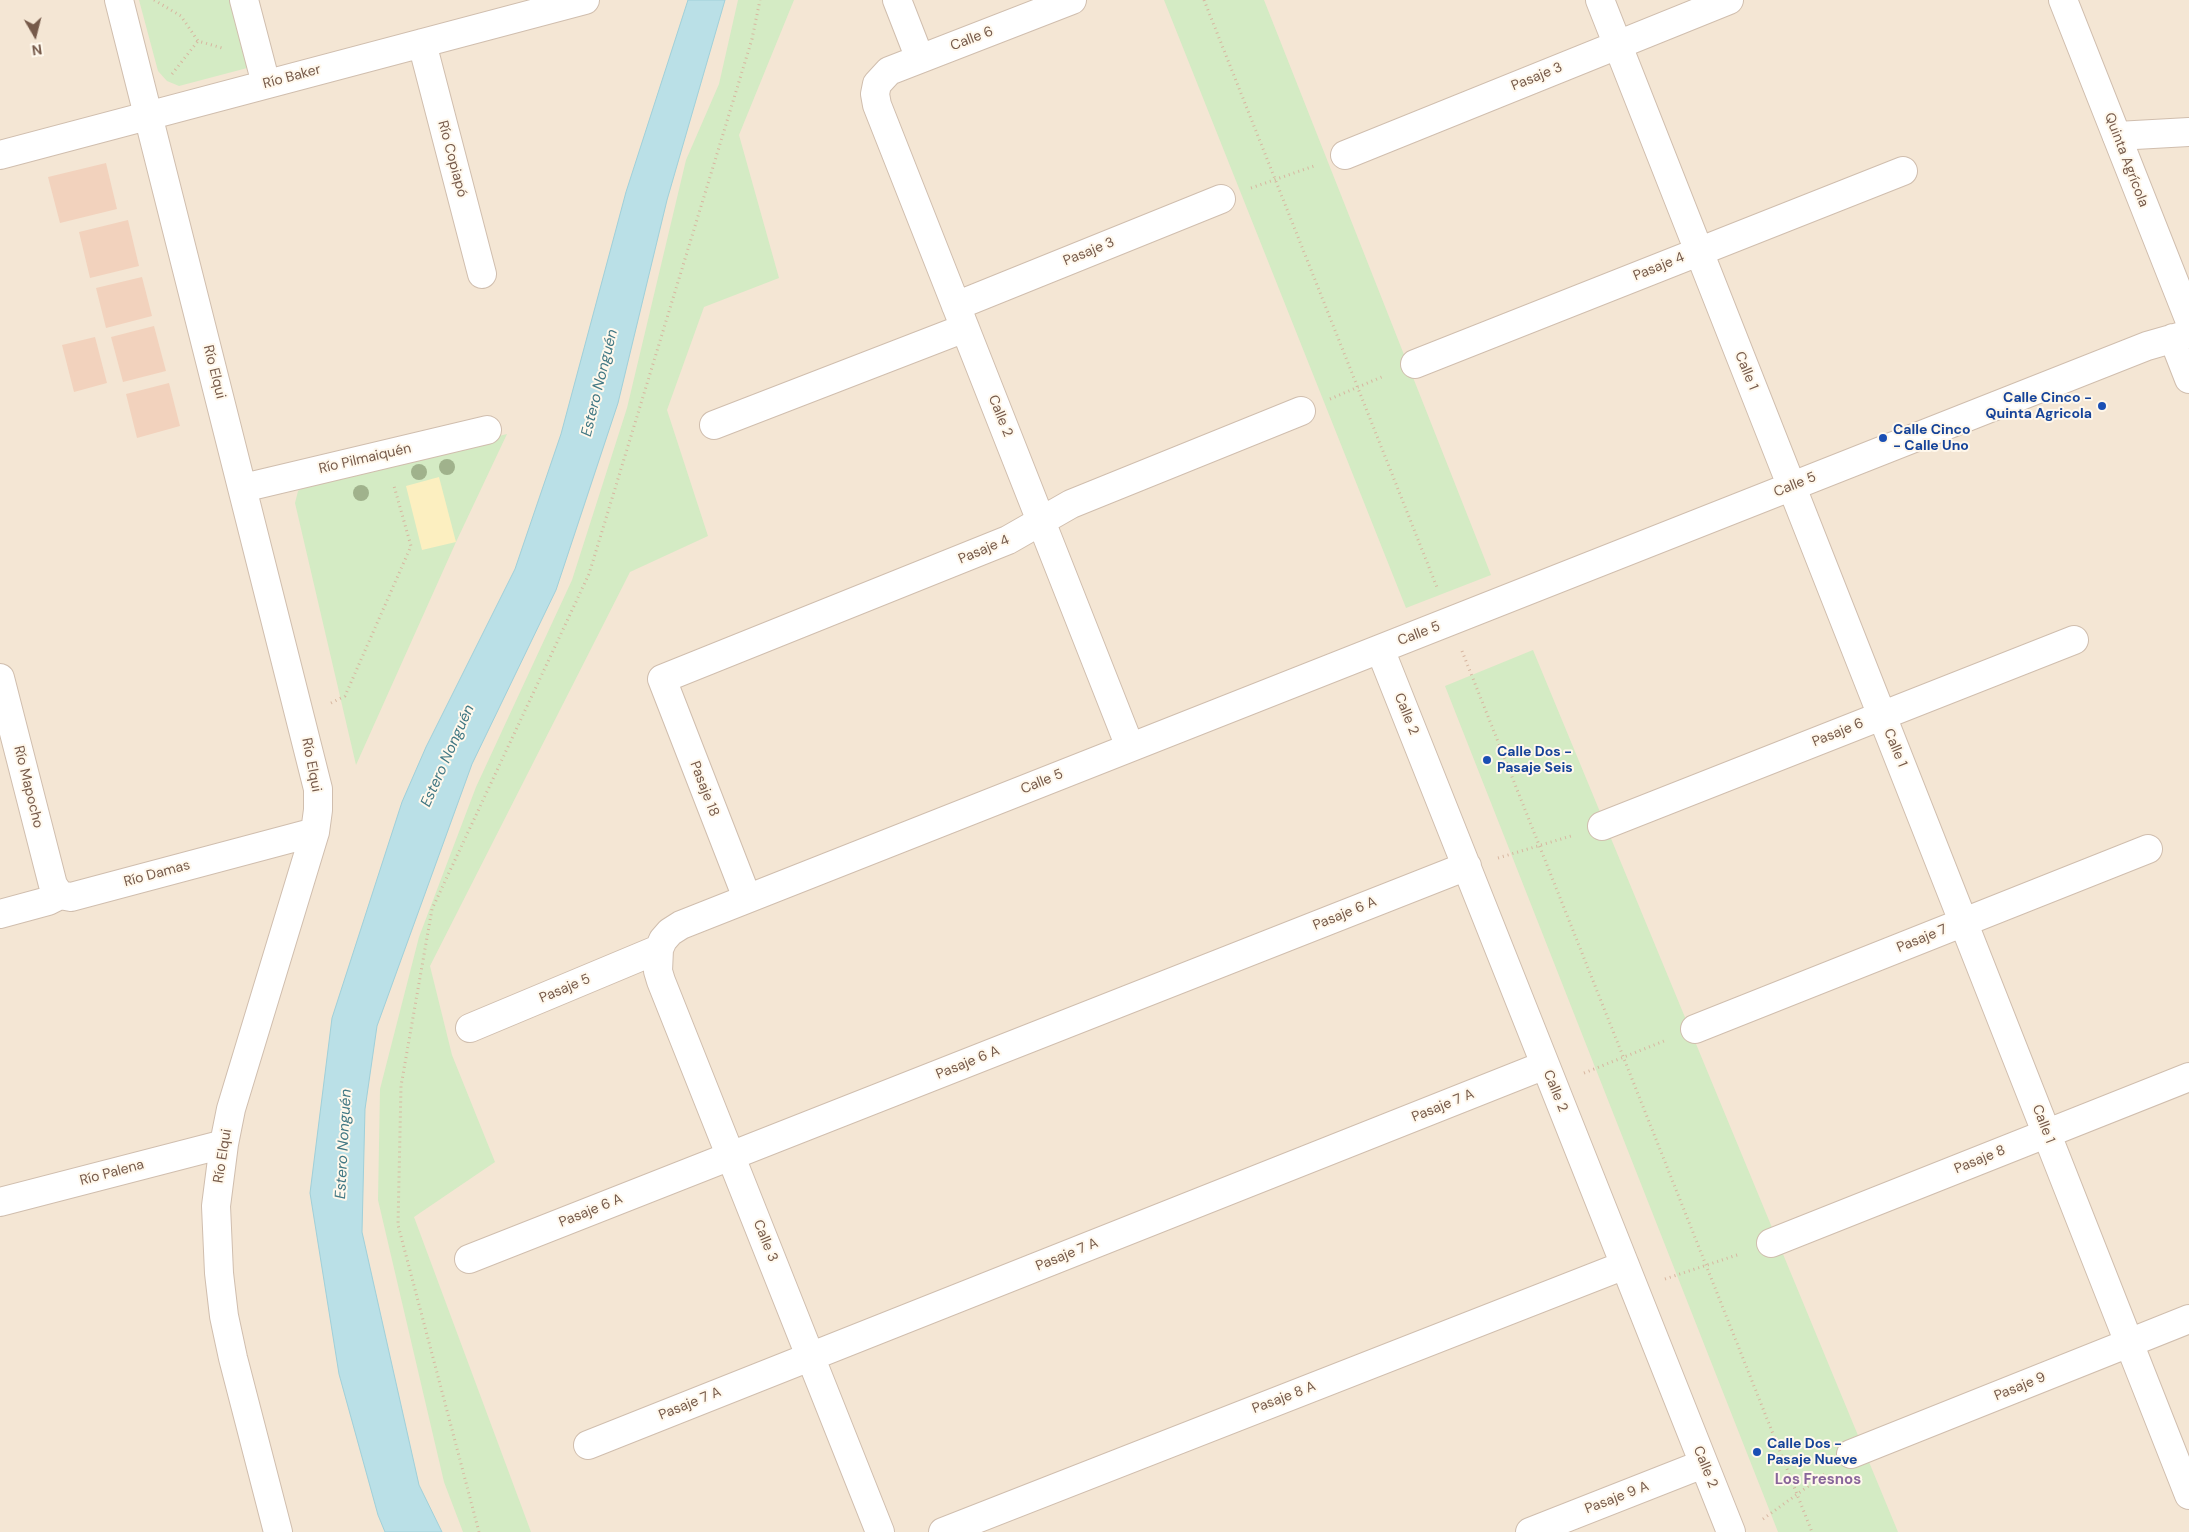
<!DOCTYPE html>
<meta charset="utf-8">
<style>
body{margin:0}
#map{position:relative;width:2189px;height:1532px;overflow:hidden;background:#fdf4e6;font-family:"DM Sans",sans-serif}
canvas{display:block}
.north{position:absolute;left:10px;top:10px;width:50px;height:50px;-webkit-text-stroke:4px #fff8ec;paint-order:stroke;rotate:172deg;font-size:14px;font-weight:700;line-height:20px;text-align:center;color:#765a4a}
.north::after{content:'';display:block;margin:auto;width:18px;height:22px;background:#765a4a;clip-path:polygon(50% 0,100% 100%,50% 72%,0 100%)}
</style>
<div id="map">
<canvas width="2189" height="1532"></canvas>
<div class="north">N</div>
</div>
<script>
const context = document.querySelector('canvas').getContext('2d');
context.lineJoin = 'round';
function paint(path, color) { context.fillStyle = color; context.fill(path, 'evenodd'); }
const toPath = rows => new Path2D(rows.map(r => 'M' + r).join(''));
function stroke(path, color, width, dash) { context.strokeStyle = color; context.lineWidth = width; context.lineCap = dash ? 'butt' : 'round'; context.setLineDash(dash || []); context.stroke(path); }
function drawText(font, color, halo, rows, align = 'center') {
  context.font = font + ' "DM Sans",sans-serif'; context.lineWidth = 4; context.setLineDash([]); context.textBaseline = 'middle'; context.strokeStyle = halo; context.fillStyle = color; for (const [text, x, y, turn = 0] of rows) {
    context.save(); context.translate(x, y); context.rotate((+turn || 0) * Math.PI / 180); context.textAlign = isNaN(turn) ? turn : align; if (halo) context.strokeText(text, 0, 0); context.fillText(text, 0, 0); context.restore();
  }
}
paint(toPath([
 [0,0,2189,0,2189,1532,0,1532]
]), '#f4e6d4');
paint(toPath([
 [139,0,233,0,251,67,179,86,167,81,158,71],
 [738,0,794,0,739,135,779,278,704,307,667,410,708,536,630,572,430,966,452,1055,495,1162,414,1217,531,1532,463,1532,444,1482,378,1200,380,1089,419,937,476,787,572,580,627,408,686,160,719,84],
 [1164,0,1264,0,1491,575,1406,608],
 [507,434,456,542,356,765,295,503,298,491,309,484],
 [1533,650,1898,1532,1778,1532,1445,686]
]), '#d4ebc4');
paint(toPath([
 [439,477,456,542,422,550,406,486]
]), '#fcefc0');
const water = toPath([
 [688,0,725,0,667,200,618,403,556,590,472,764,377,1026,365,1109,362,1232,419,1485,442,1532,385,1532,378,1515,339,1374,310,1193,332,1018,402,802,426,747,515,569,561,434,626,192,688,0]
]);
paint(water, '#bae0e7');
stroke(water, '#a0d0d9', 1);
paint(toPath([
 [106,163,117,209,60,223,48,177],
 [128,220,139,266,90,278,79,232],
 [142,277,152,316,106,328,96,288],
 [154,326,166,371,123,382,111,337],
 [95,337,107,383,74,392,62,345],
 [169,383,180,426,137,438,126,394]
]), '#f2d2bd');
const minor = toPath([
 [119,0,318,789,318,810,315,832,231,1109,224,1144,216,1206,219,1273,224,1316,233,1358,278,1532],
 [244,0,266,84],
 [897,0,920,59],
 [1072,0,889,71,877,84,875,94,877,105,1130,747],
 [1600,0,2189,1495],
 [422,43,482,274],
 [2117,136,2189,132],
 [0,155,585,0],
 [1345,155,1729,0],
 [956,306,1221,199],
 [2173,338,2189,379],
 [1415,364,1903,171],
 [714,425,965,328],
 [243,488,487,430],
 [1380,649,1731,1532],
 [0,678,53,885,60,895,71,897,315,832],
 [1602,826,2074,640],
 [747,898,662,679,1008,540,1071,504,1301,411],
 [0,914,48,901,60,895],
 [470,1028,659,949],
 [1695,1029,2148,849],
 [0,1202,224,1144],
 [1771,1243,2189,1077],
 [469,1259,1467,866],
 [588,1445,1545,1065],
 [1851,1454,2189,1319],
 [880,1532,661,981,658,971,659,949,663,940,670,932,681,925,2147,346,2189,334],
 [943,1532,1625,1265],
 [1530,1532,1703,1464]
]);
const tertiary = toPath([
 [2063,0,2189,319]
]);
stroke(minor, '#d0beae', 30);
stroke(tertiary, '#d0beae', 30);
stroke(toPath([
 [154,0,181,16,198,41,222,48],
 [1204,0,1438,590],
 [172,74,198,41],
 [1251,188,1314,166],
 [1330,399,1384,376],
 [1462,651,1812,1532],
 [331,703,345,696,411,546,394,486],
 [1498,858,1571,836],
 [1584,1073,1664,1041],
 [1665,1279,1740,1254],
 [1763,1519,1825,1474],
 [479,1532,398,1225,401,1086,432,909,589,574,752,39,760,0]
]), '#d7b6a0', 3, [1, 4]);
stroke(minor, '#fff', 28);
stroke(tertiary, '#fff', 28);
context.fillStyle = '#a0b28c';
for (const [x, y] of [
 [447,467],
 [419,472],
 [361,493]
]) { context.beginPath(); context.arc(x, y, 8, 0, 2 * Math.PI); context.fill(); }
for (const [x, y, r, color] of [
 [2102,406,5,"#1a4fb4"],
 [1883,438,5,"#1a4fb4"],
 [1487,760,5,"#1a4fb4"],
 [1757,1452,5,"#1a4fb4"]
]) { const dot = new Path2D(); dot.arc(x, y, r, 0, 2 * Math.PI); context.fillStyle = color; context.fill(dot); stroke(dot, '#fff8ec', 2); }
drawText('14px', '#765a4a', '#fff8ec', [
 ["Calle 6",972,39,-21],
 ["Río Baker",292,77,-15],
 ["Pasaje 3",1537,77,-22],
 ["Río Copiapó",452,159,75],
 ["Quinta Agrícola",2126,160,69],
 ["Pasaje 3",1089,252,-22],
 ["Pasaje 4",1659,267,-22],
 ["Calle 1",1746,371,68],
 ["Río Elqui",214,372,76],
 ["Calle 2",1000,416,68],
 ["Río Pilmaiquén",365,459,-13],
 ["Calle 5",1795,485,-22],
 ["Pasaje 4",984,550,-23],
 ["Calle 5",1419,634,-21],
 ["Calle 2",1406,714,68],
 ["Pasaje 6",1838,733,-22],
 ["Calle 1",1895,748,68],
 ["Río Elqui",311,765,79],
 ["Calle 5",1042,782,-22],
 ["Río Mapocho",28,787,76],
 ["Pasaje 18",704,789,69],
 ["Río Damas",157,874,-15],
 ["Pasaje 6 A",1345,914,-22],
 ["Pasaje 7",1922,939,-22],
 ["Pasaje 5",565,989,-23],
 ["Pasaje 6 A",968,1063,-22],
 ["Calle 2",1555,1091,68],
 ["Pasaje 7 A",1443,1106,-22],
 ["Calle 1",2043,1124,69],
 ["Río Elqui",223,1156,-81],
 ["Pasaje 8",1980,1160,-22],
 ["Río Palena",112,1173,-15],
 ["Pasaje 6 A",591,1211,-22],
 ["Calle 3",765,1241,68],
 ["Pasaje 7 A",1067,1255,-22],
 ["Pasaje 9",2020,1387,-22],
 ["Pasaje 8 A",1284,1398,-21],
 ["Pasaje 7 A",690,1404,-22],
 ["Calle 2",1705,1467,68],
 ["Pasaje 9 A",1617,1498,-21]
]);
drawText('bold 14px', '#164399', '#fff8ec', [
 ["Calle Cinco -",2092,398,"right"],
 ["Quinta Agricola",2092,414,"right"],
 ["Calle Cinco",1893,430],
 ["- Calle Uno",1893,446],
 ["Calle Dos -",1497,752],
 ["Pasaje Seis",1497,768],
 ["Calle Dos -",1767,1444],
 ["Pasaje Nueve",1767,1460]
], 'left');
drawText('italic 15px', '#407783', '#fff8ec', [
 ["Estero Nonguén",600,383,-76],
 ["Estero Nonguén",448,756,-66],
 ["Estero Nonguén",344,1144,-87]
]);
drawText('bold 15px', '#88669a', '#fff8ec', [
 ["Los Fresnos",1818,1480]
]);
</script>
